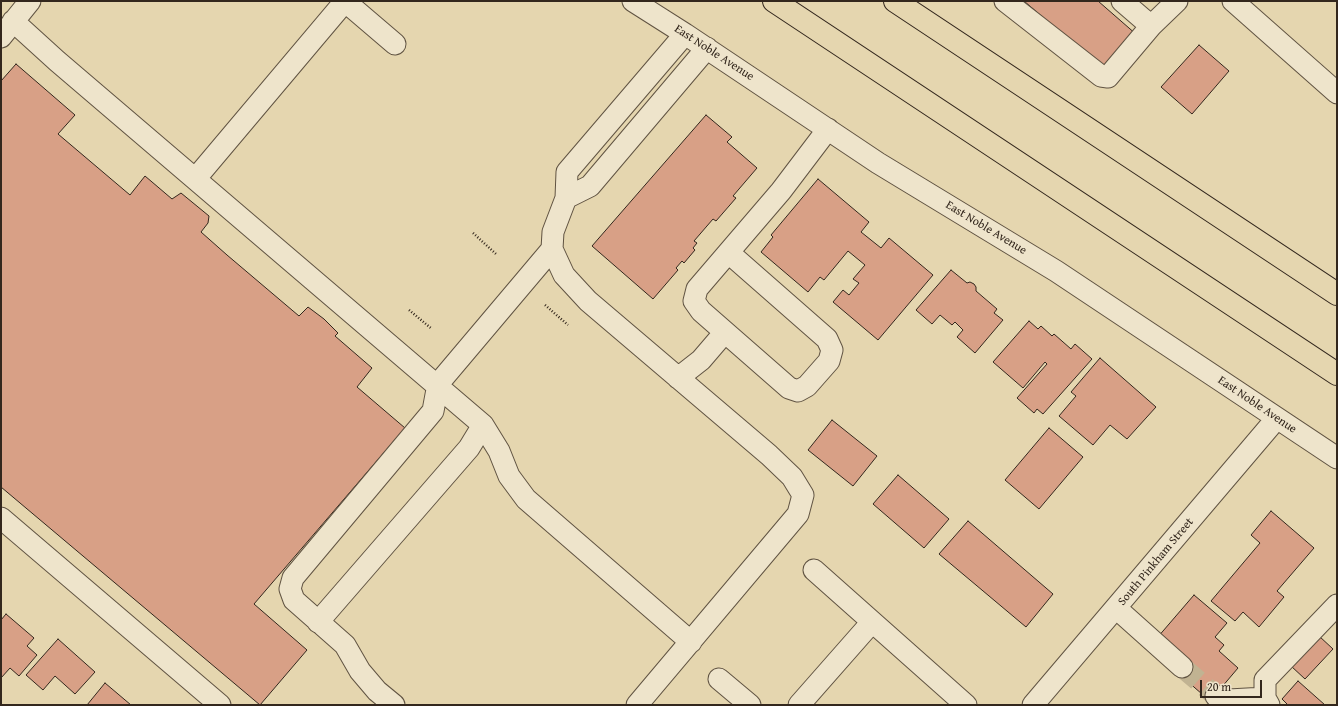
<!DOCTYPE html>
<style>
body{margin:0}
#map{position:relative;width:1338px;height:706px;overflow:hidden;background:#e5d6af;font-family:"Gentium Book Plus",serif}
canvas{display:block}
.frame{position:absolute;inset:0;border:2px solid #33271d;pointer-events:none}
.scale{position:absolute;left:1200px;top:680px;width:62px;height:18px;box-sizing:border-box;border:2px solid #33271d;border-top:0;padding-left:5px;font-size:12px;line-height:14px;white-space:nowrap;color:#33271d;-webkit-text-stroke:3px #eee4cb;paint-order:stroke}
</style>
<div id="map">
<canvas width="1338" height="706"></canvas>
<div class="frame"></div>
<div class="scale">20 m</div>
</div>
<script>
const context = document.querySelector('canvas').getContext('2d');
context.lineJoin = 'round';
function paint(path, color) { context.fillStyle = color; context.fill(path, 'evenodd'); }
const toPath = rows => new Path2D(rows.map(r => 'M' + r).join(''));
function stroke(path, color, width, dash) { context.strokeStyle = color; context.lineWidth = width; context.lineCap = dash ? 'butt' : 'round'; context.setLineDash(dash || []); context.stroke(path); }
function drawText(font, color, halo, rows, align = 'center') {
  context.font = font + ' "Gentium Book Plus",serif'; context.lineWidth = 3.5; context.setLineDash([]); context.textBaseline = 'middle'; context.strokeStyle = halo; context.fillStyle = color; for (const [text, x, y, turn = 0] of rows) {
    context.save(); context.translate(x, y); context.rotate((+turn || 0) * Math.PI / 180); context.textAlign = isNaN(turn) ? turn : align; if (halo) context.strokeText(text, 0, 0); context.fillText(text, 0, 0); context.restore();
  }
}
const building = toPath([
 [1024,1,1098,1,1137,35,1102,76,1075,45,1024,1],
 [1199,45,1229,71,1192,114,1161,87,1199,45],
 [16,64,75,115,58,134,130,195,145,176,172,199,181,193,209,216,208,223,201,232,227,255,299,316,308,307,324,319,338,333,335,336,372,368,357,387,405,428,254,604,307,650,260,705,1,487,1,81,16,64],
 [706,115,732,137,727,142,757,168,733,196,736,198,716,221,713,219,694,241,697,243,693,248,695,250,684,263,682,261,676,268,678,270,653,299,592,246,706,115],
 [818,179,869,222,861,232,881,248,889,238,933,275,878,340,833,302,843,290,849,295,859,283,853,279,865,265,848,251,824,280,820,277,808,292,761,252,773,237,771,235,818,179],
 [951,270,967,283,970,282,974,284,976,287,976,291,997,309,994,313,1003,320,975,353,957,337,963,330,955,322,952,325,940,315,932,324,916,310,951,270],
 [1029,321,1038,329,1041,326,1052,336,1054,334,1071,349,1075,344,1092,359,1043,414,1037,409,1034,413,1017,398,1047,364,1045,362,1023,388,993,362,1029,321],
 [1100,358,1156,407,1127,439,1110,425,1093,445,1059,416,1076,396,1071,392,1100,358],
 [832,420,877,456,853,486,808,450,832,420],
 [1049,428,1083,457,1039,509,1005,480,1049,428],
 [898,475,949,519,924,548,873,504,898,475],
 [1271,511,1314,548,1277,591,1284,597,1259,627,1243,612,1235,621,1211,601,1260,543,1251,535,1271,511],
 [968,521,1053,594,1026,627,939,554,968,521],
 [1194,595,1227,623,1215,637,1224,645,1219,651,1238,668,1210,701,1179,674,1157,638,1194,595],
 [6,614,34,638,27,646,37,655,19,676,10,668,1,678,1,620,6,614],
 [1319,636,1333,649,1305,679,1291,666,1319,636],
 [58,639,95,672,75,694,55,676,43,690,26,675,58,639],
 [1298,681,1325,705,1288,705,1282,699,1298,681],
 [105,683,131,705,87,705,105,683]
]);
paint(building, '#d8a086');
stroke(building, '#33271d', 1);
stroke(toPath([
 [1182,667,1216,696]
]), '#c1b392', 21, [21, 10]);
const minor = toPath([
 [633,1,685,34,878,163,1056,271,1337,458],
 [1005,1,1101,76,1108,77,1151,26,1177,1],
 [1122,1,1151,26],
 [1233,1,1337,93],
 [347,3,395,44],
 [13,21,57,61,483,425,499,451,509,476,526,499,691,642],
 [1,37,30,1],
 [196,178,341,6,348,1],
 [566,198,590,186,707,48],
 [729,253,827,339,832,350,829,361,807,386,798,391,789,388,701,311,694,301,697,289,781,191,828,129],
 [678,378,701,360,725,332],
 [1,518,220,705],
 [814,570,966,705],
 [1116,608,1182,667],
 [318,622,469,448,483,425],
 [719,679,750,705],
 [1216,696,1229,700,1265,698],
 [394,705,377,691,360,671,345,645,294,600,290,589,293,578,433,411,438,384,552,249],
 [637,705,798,514,803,495,792,477,769,455,588,301,564,275,552,249,553,232,566,198,567,172,685,34],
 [799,705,872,622],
 [1033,705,1277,418],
 [1269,705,1265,698,1265,680,1337,605]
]);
const highway = toPath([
 [774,1,1337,374],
 [895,1,1337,294]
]);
stroke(minor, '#605342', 23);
stroke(highway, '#33271d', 24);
stroke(toPath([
 [473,233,496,254],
 [545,305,568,325],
 [409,310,432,329]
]), '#33271d', 2.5, [1, 2]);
stroke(minor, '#eee4cb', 21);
stroke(highway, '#e5d6af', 22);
drawText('12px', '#33271d', '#eee4cb', [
 ["East Noble Avenue",714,53,33],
 ["East Noble Avenue",986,228,31],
 ["East Noble Avenue",1257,405,34],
 ["South Pinkham Street",1156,562,-50]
]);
</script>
